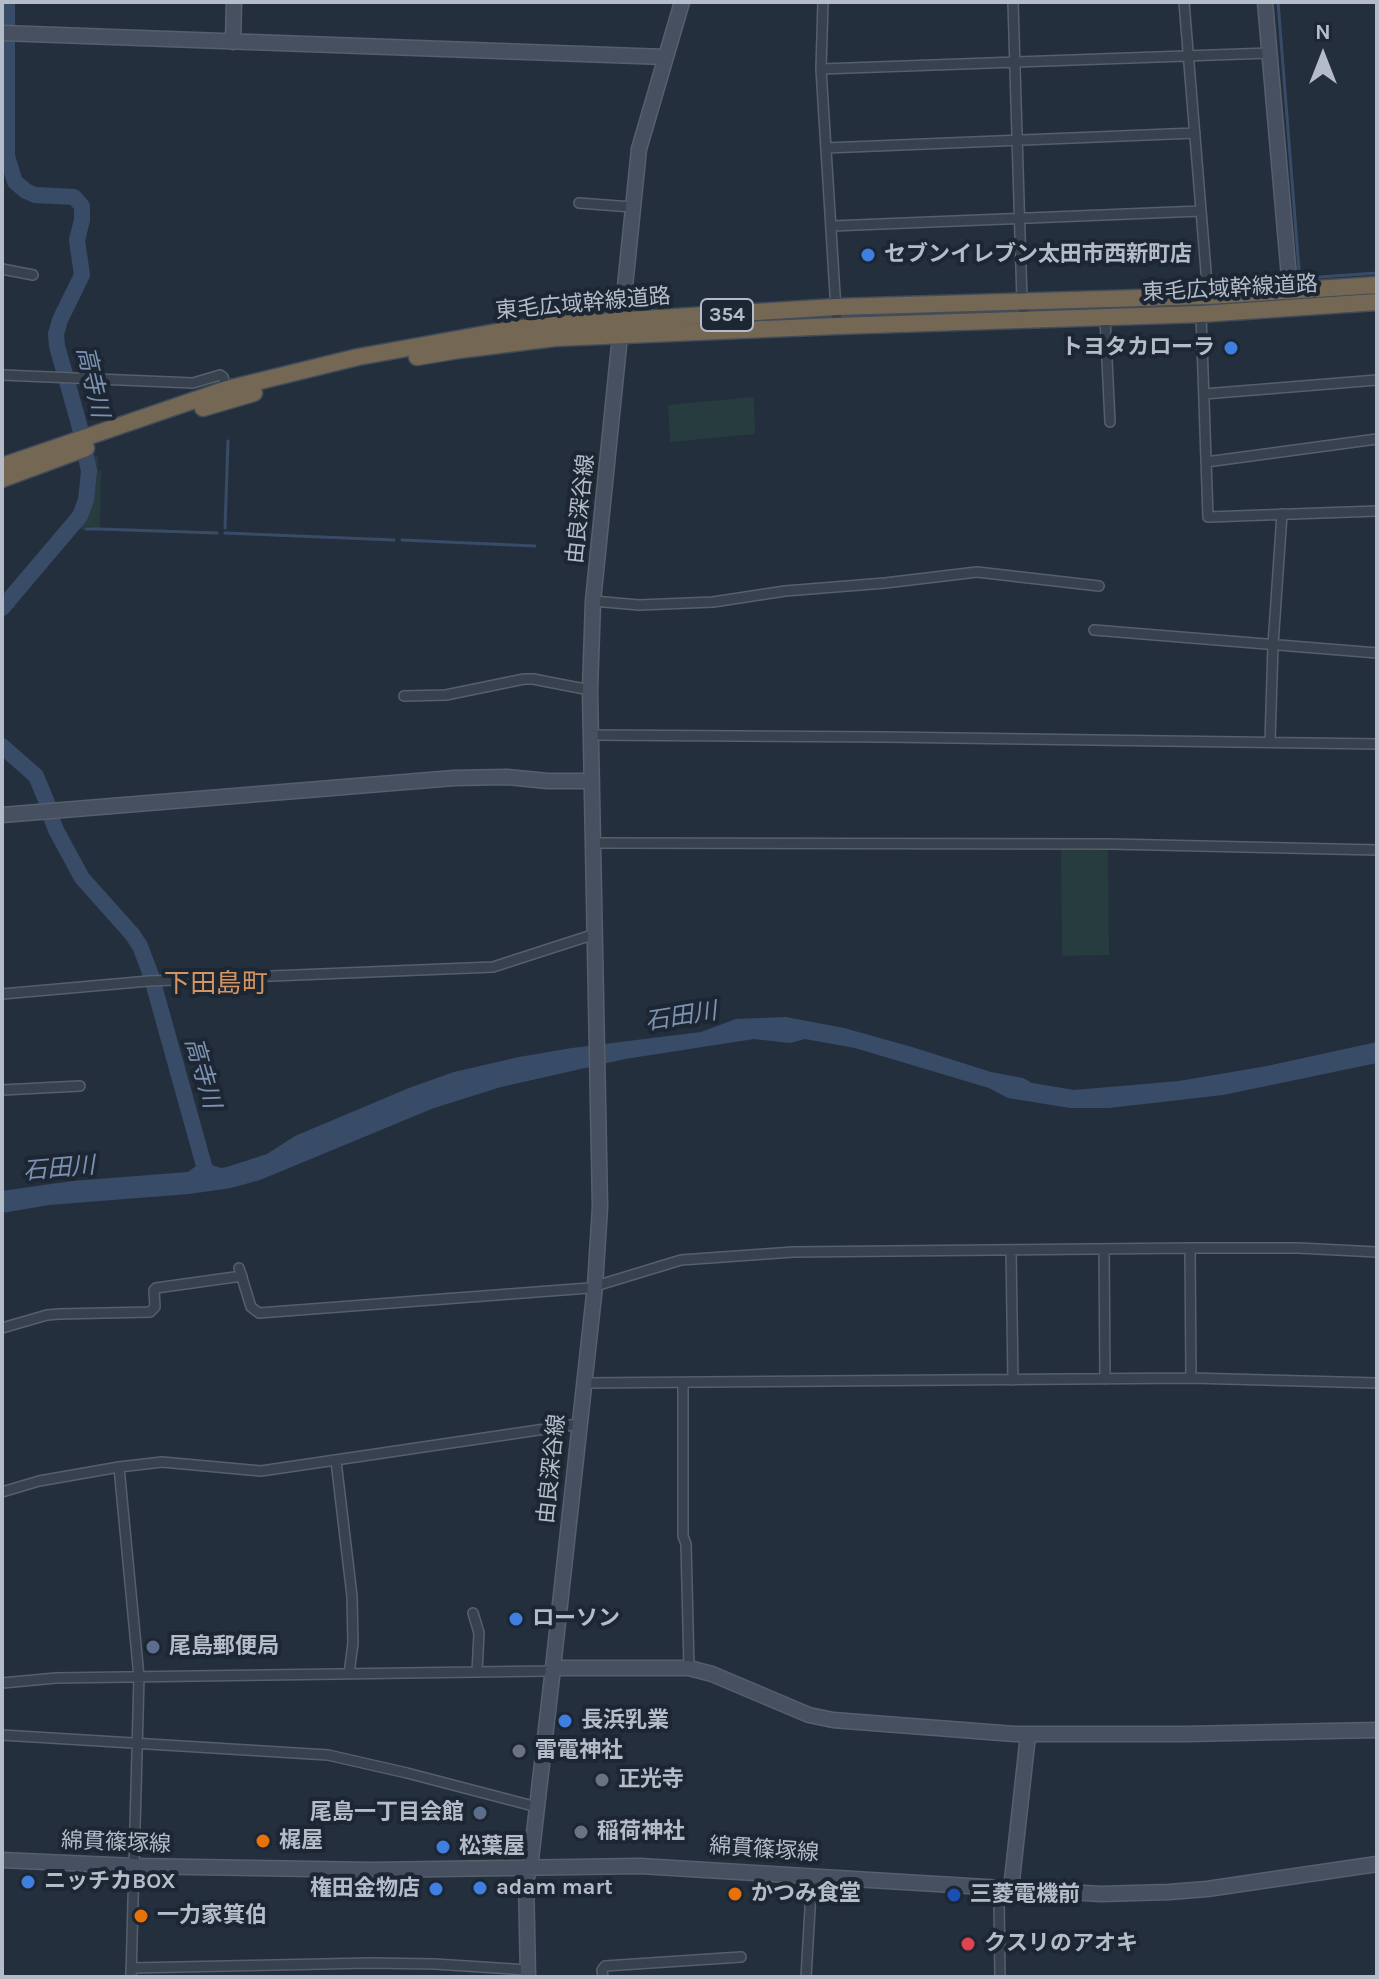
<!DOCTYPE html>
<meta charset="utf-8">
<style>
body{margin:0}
#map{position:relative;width:1379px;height:1979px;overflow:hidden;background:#242f3e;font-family:Karla,sans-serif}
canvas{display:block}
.frame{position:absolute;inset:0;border:4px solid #b4bcc9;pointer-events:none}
.north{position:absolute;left:1283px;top:16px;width:80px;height:80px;-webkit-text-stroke:6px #1d2633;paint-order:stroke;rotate:0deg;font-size:22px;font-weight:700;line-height:32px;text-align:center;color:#b4bcc9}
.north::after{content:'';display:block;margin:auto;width:28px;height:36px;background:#b4bcc9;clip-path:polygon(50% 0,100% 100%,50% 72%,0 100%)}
</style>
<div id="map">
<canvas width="1379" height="1979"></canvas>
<div class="frame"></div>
<div class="north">N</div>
</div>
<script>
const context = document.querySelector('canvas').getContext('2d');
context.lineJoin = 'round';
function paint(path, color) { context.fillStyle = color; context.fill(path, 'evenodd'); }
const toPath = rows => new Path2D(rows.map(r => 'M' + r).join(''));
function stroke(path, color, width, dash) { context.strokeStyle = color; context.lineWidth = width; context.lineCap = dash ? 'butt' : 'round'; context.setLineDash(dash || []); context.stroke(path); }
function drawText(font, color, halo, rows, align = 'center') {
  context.font = font + ' Karla,"Noto Sans JP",sans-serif'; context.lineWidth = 8; context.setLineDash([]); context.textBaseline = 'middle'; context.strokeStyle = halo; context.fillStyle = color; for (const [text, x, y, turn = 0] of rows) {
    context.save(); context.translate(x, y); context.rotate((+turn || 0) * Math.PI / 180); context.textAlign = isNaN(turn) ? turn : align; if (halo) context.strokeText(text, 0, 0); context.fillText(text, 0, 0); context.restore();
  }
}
paint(toPath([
 [754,397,755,434,670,442,668,405],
 [98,455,98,471,101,471,100,530,86,526,85,530,78,529,15,603,15,609,13,608,11,611,7,610,85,515,89,503,91,488,93,469,90,459],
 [1061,849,1108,849,1109,955,1062,956]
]), '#263c3f');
paint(toPath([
 [786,1017,844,1028,912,1047,991,1072,1023,1078,1032,1083,1074,1090,1179,1081,1267,1066,1377,1042,1377,1063,1223,1095,1109,1108,1070,1108,1008,1098,989,1088,855,1048,805,1039,790,1043,754,1039,625,1059,501,1087,434,1108,260,1180,231,1188,189,1194,49,1205,2,1213,2,1191,72,1181,188,1172,196,1166,209,1164,221,1168,227,1167,267,1154,295,1136,409,1088,454,1072,519,1057,572,1048,701,1032,736,1019]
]), '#394c67');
stroke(toPath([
 [1278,2,1299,270,1306,278,1377,273],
 [225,528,228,441],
 [86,529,97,529],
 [99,529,217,533],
 [225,533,394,540],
 [402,540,535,546]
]), '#394c67', 3);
stroke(toPath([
 [2,608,80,516,86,500,89,471,79,424,57,346,56,334,60,320,82,275,77,240,82,220,82,206,74,197,35,195,26,191,15,182,7,156,7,2],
 [2,746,36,776,48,805],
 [51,817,56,830,82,878,132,934,140,946,151,975,208,1180]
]), '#394c67', 16);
const street = toPath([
 [823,2,821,69,837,326],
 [1013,2,1022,301,1026,321],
 [1184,2,1208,296],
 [821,69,1269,53],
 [826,148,1195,133],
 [579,203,632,207],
 [832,226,1201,211],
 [2,269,33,275],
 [1201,314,1208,517,1377,511],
 [1105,318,1110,422],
 [2,375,193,383,220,375,223,377,227,389],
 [1204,394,1377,380],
 [1206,462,1377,439],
 [593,601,639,605,713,602,785,591,885,583,977,572,1099,586],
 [1094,630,1377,653],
 [404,696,446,695,524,679,533,679,590,690],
 [592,735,884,737,1377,744],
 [1270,742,1273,645,1282,514],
 [594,843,1111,844,1377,850],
 [2,994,149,981,493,967,595,934],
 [2,1090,80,1086],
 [1190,1248,1191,1378],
 [1104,1249,1105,1379],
 [1011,1250,1013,1380],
 [239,1268,251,1307,259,1313,589,1288,681,1260,793,1252,1190,1248,1298,1248,1377,1252],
 [2,1328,47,1315,59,1314,150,1312,155,1307,154,1290,156,1288,242,1276],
 [584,1383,1191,1378,1377,1383],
 [683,1383,683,1536,686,1544,689,1668],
 [336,1461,352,1596,353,1643,349,1674],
 [119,1467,139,1677,131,1977],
 [2,1492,39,1481,119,1467,162,1462,261,1471,579,1424],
 [473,1613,479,1633,477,1672],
 [2,1683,56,1678,546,1671,553,1668],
 [2,1735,328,1755,407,1773,537,1807],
 [131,1968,370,1963,435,1964,528,1970],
 [603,1977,602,1970,605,1966,741,1957],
 [806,1977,812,1875],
 [1000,1977,999,1901,1011,1889]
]);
const secondary = toPath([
 [1265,2,1291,300],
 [2,33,665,57],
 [233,42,234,2],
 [2,815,454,778,507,777,548,781,592,781],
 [553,1668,689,1668,712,1674,809,1715,833,1720,1015,1734,1186,1734,1377,1730],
 [2,1860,134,1866,372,1870,640,1866,1101,1894,1169,1892,1207,1889,1377,1864],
 [1011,1889,1028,1735],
 [528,1977,526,1880,530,1868,553,1668,595,1286,600,1207,590,690,593,601,639,149,682,2]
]);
const highway = toPath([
 [417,357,459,350,555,338,837,326,1201,314,1377,302],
 [203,408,254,393],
 [2,466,227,389,358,357,513,329,563,324,836,307,1208,296,1377,285],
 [2,479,86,448]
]);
stroke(street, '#565f6c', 12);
stroke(secondary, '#565f6c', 17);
stroke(highway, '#434c59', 19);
stroke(street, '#38414e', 9);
stroke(secondary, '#465061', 14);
stroke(highway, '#746855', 16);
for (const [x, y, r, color] of [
 [868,255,8,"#3f7fe0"],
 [1231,348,8,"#3f7fe0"],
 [516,1619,8,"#3f7fe0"],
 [153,1647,8,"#5c6f8a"],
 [565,1721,8,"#3f7fe0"],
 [519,1751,8,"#6b7280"],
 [602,1780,8,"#6b7280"],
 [480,1813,8,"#5c6f8a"],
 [581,1832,8,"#6b7280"],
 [263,1841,8,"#e8710a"],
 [443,1847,8,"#3f7fe0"],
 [28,1882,8,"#3f7fe0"],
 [480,1888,8,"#3f7fe0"],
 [436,1889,8,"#3f7fe0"],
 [735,1894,8,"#e8710a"],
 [954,1895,8,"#1a4fb4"],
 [141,1916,8,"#e8710a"],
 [968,1944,8,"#e0444e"]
]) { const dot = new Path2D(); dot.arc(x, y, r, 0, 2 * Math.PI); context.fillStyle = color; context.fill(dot); stroke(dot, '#1d2633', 3); }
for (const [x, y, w] of [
 [727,315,52]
]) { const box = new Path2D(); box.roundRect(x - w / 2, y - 16, w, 32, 6); context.fillStyle = '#1d2633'; context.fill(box); stroke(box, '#b4bcc9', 2); }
drawText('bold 20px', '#b4bcc9', null, [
 ["354",727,315]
]);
drawText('bold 22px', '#b4bcc9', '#1d2633', [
 ["セブンイレブン太田市西新町店",884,255],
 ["トヨタカローラ",1215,348,"right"],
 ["ローソン",532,1619],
 ["尾島郵便局",169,1647],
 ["長浜乳業",581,1721],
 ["雷電神社",535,1751],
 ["正光寺",618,1780],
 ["尾島一丁目会館",464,1813,"right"],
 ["稲荷神社",597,1832],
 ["梶屋",279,1841],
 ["松葉屋",459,1847],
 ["ニッチカBOX",44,1882],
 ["adam mart",496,1888],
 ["権田金物店",420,1889,"right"],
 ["かつみ食堂",751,1894],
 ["三菱電機前",970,1895],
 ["一力家箕伯",157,1916],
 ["クスリのアオキ",984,1944]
], 'left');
drawText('22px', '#b4bcc9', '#1d2633', [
 ["東毛広域幹線道路",1230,289,-3],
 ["東毛広域幹線道路",583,304,-5],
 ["由良深谷線",581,509,-84],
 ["由良深谷線",552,1469,-84],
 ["綿貫篠塚線",116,1843,2],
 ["綿貫篠塚線",764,1850,4]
]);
drawText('italic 24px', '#7c92b1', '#1d2633', [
 ["高寺川",92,382,77],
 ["石田川",681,1017,-9],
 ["高寺川",202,1073,74],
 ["石田川",59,1169,-5]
]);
drawText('26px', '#d59563', '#1d2633', [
 ["下田島町",216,985]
]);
</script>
